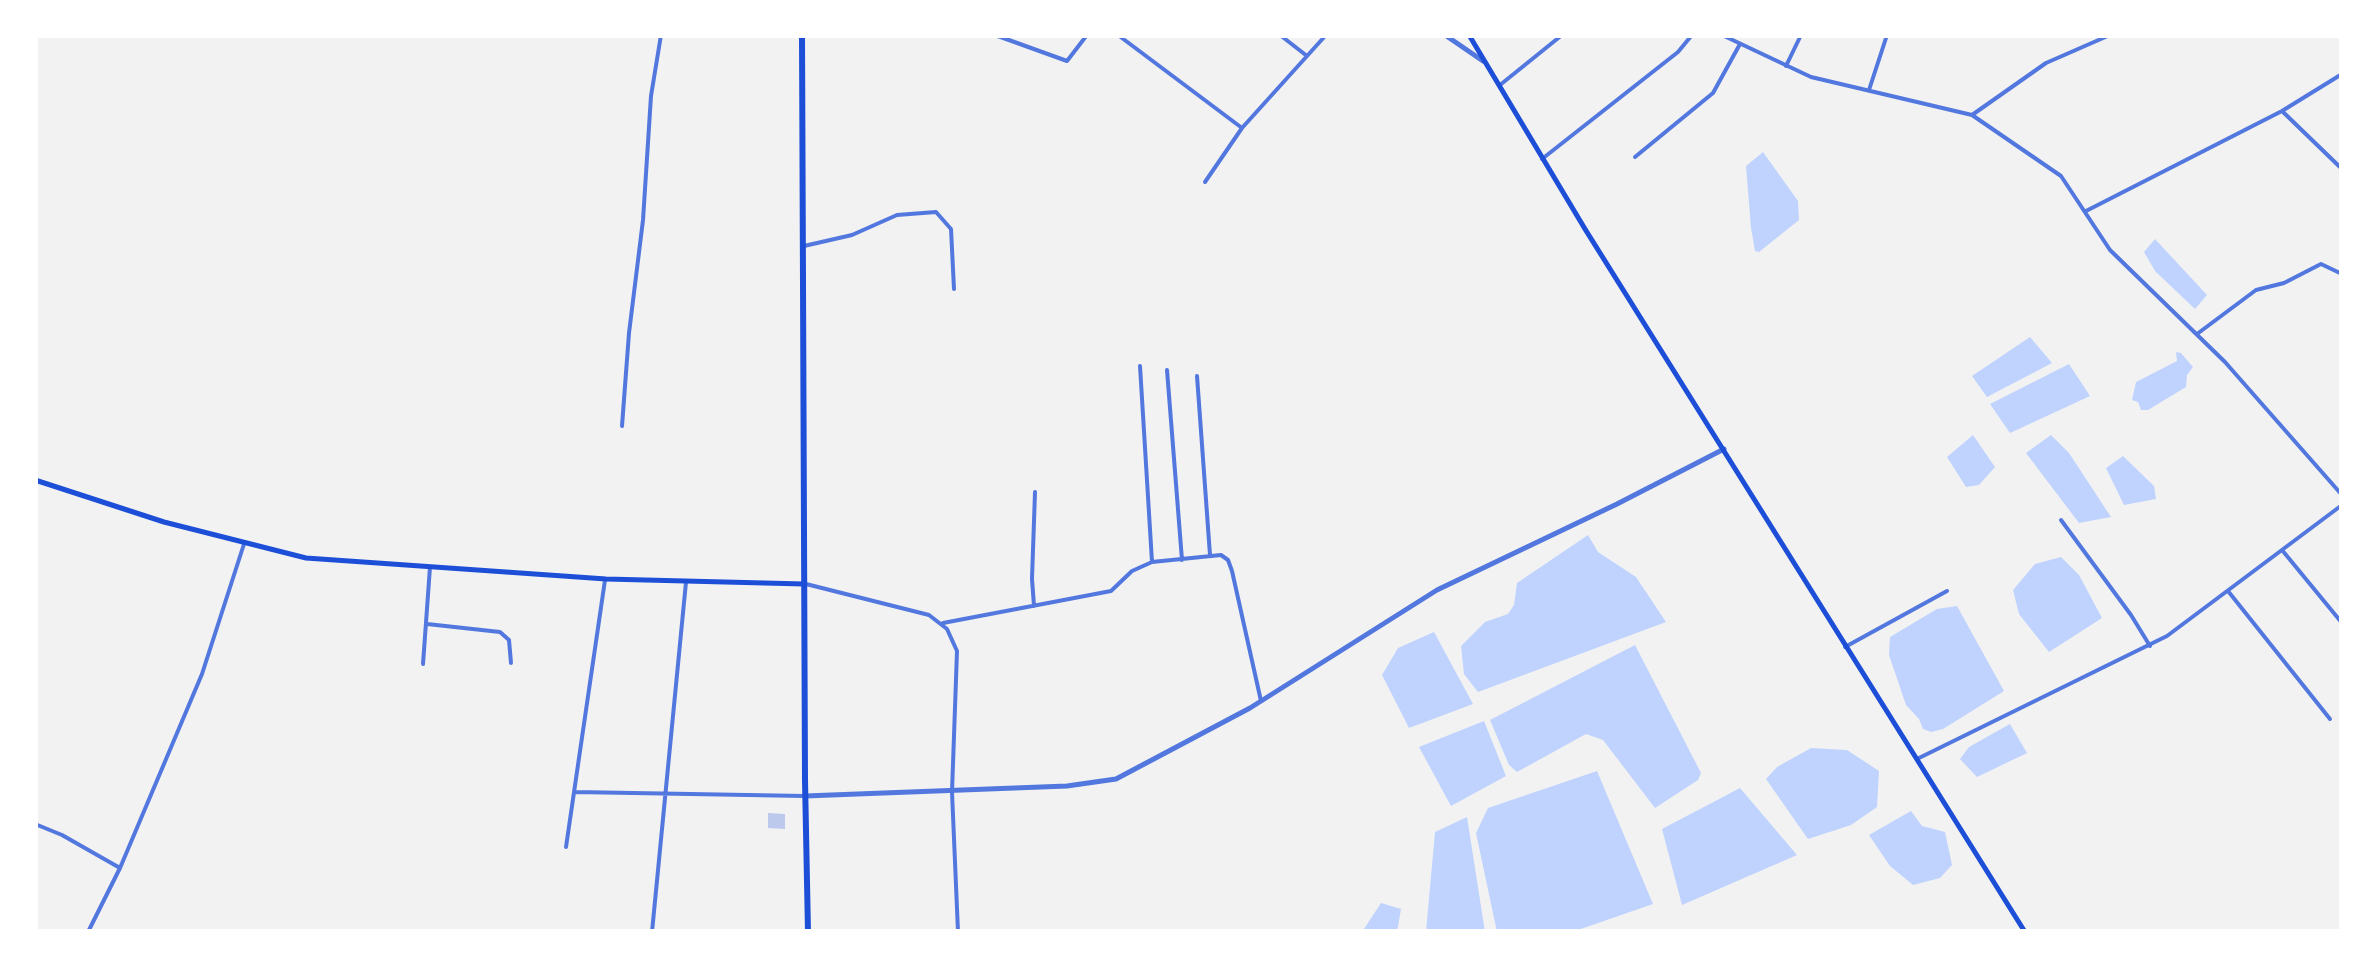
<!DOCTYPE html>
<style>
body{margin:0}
#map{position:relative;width:2377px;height:967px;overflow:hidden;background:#f2f2f2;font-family:Helvetica,sans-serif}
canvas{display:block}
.frame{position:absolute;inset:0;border:38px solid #fff;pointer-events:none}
</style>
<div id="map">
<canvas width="2377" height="967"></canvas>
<div class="frame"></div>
</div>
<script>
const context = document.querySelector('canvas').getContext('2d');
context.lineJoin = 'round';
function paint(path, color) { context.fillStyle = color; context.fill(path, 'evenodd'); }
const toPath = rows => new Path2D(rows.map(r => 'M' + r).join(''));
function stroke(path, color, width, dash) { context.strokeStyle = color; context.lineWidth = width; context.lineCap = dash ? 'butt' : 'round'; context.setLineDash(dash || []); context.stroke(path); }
paint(toPath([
 [1763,152,1798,201,1799,220,1759,252,1755,251,1751,228,1746,166],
 [2155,239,2207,295,2195,309,2155,271,2144,252],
 [2030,337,2052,363,1987,397,1972,376],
 [2176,352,2181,353,2193,367,2187,375,2186,387,2148,410,2141,410,2138,402,2132,400,2136,382,2177,361],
 [2069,364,2090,396,2010,433,1990,404],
 [1973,435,1995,467,1979,485,1966,487,1947,457],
 [2051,435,2069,453,2111,517,2079,523,2026,453],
 [2123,456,2154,486,2156,499,2124,505,2106,468],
 [1588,535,1598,552,1636,577,1666,622,1478,692,1464,674,1461,646,1485,622,1508,614,1514,605,1517,583],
 [2061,557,2079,575,2102,618,2049,652,2019,614,2013,590,2035,564],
 [1957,606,2004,691,1943,729,1931,732,1923,729,1919,719,1906,705,1889,655,1890,637,1937,609],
 [1434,632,1473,704,1409,728,1382,675,1398,648],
 [1635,645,1701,773,1698,780,1655,808,1603,740,1586,734,1517,772,1509,765,1490,720],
 [1484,721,1506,776,1451,806,1419,747],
 [2010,724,2027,753,1977,777,1960,759,1969,747],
 [1811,748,1847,750,1879,771,1877,807,1851,825,1808,839,1766,779,1777,767],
 [1597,771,1653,904,1572,932,1497,932,1476,833,1488,808],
 [1740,788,1797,855,1682,905,1662,829],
 [1911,811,1922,826,1945,832,1952,865,1940,878,1913,885,1890,866,1869,835],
 [1467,817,1485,932,1426,932,1435,832],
 [1381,903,1401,909,1397,932,1362,932]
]), '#bfd3fe');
paint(toPath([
 [768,813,785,814,785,829,768,828]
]), '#bdc9ec');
stroke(toPath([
 [995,35,1067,61,1087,35],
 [1118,35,1242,128],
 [1280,35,1307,56],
 [1722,35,1811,77,1972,115,2061,176,2110,250,2225,362,2342,495],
 [1786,66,1801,35],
 [1500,85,1562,35],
 [1869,90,1887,35],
 [2282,111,2342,169],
 [1972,115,2046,63,2110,35],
 [1635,157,1713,93,1740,44],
 [1542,159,1678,52,1692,35],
 [1205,182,1242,128,1326,35],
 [2086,211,2282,111,2342,74],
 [804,246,852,235,897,215,936,212,951,229,954,289],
 [2197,334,2256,290,2284,283,2321,264,2342,274],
 [1140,366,1152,562],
 [1167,370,1182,560],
 [1197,376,1210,555],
 [622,426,629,333,643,220,651,96,661,35],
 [2061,520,2131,615,2150,646],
 [2282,550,2342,623],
 [806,584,929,615,947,629,957,651,952,792,958,932],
 [2228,591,2330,719],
 [1034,606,1032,579,1035,492],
 [943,623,1111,591,1132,571,1152,562,1221,555,1228,560,1232,571,1261,701],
 [427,624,500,632,509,640,511,663],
 [1845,647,1947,591],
 [423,664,430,567],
 [1919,758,2167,636,2342,505],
 [575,792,805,796],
 [35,824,62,835,120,868],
 [566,847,605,580],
 [88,932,120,868,202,674,244,544],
 [652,932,686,582]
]), '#5277de', 4);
stroke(toPath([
 [1445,35,1483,61],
 [805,796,1067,786,1116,779,1250,708,1437,590,1617,504,1724,449]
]), '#5277de', 5);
stroke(toPath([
 [1469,35,1585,229,2025,932],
 [35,480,164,522,306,558,606,579,804,584]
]), '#1d4ed8', 5);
stroke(toPath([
 [802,35,805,780,808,932]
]), '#1d4ed8', 6);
</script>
